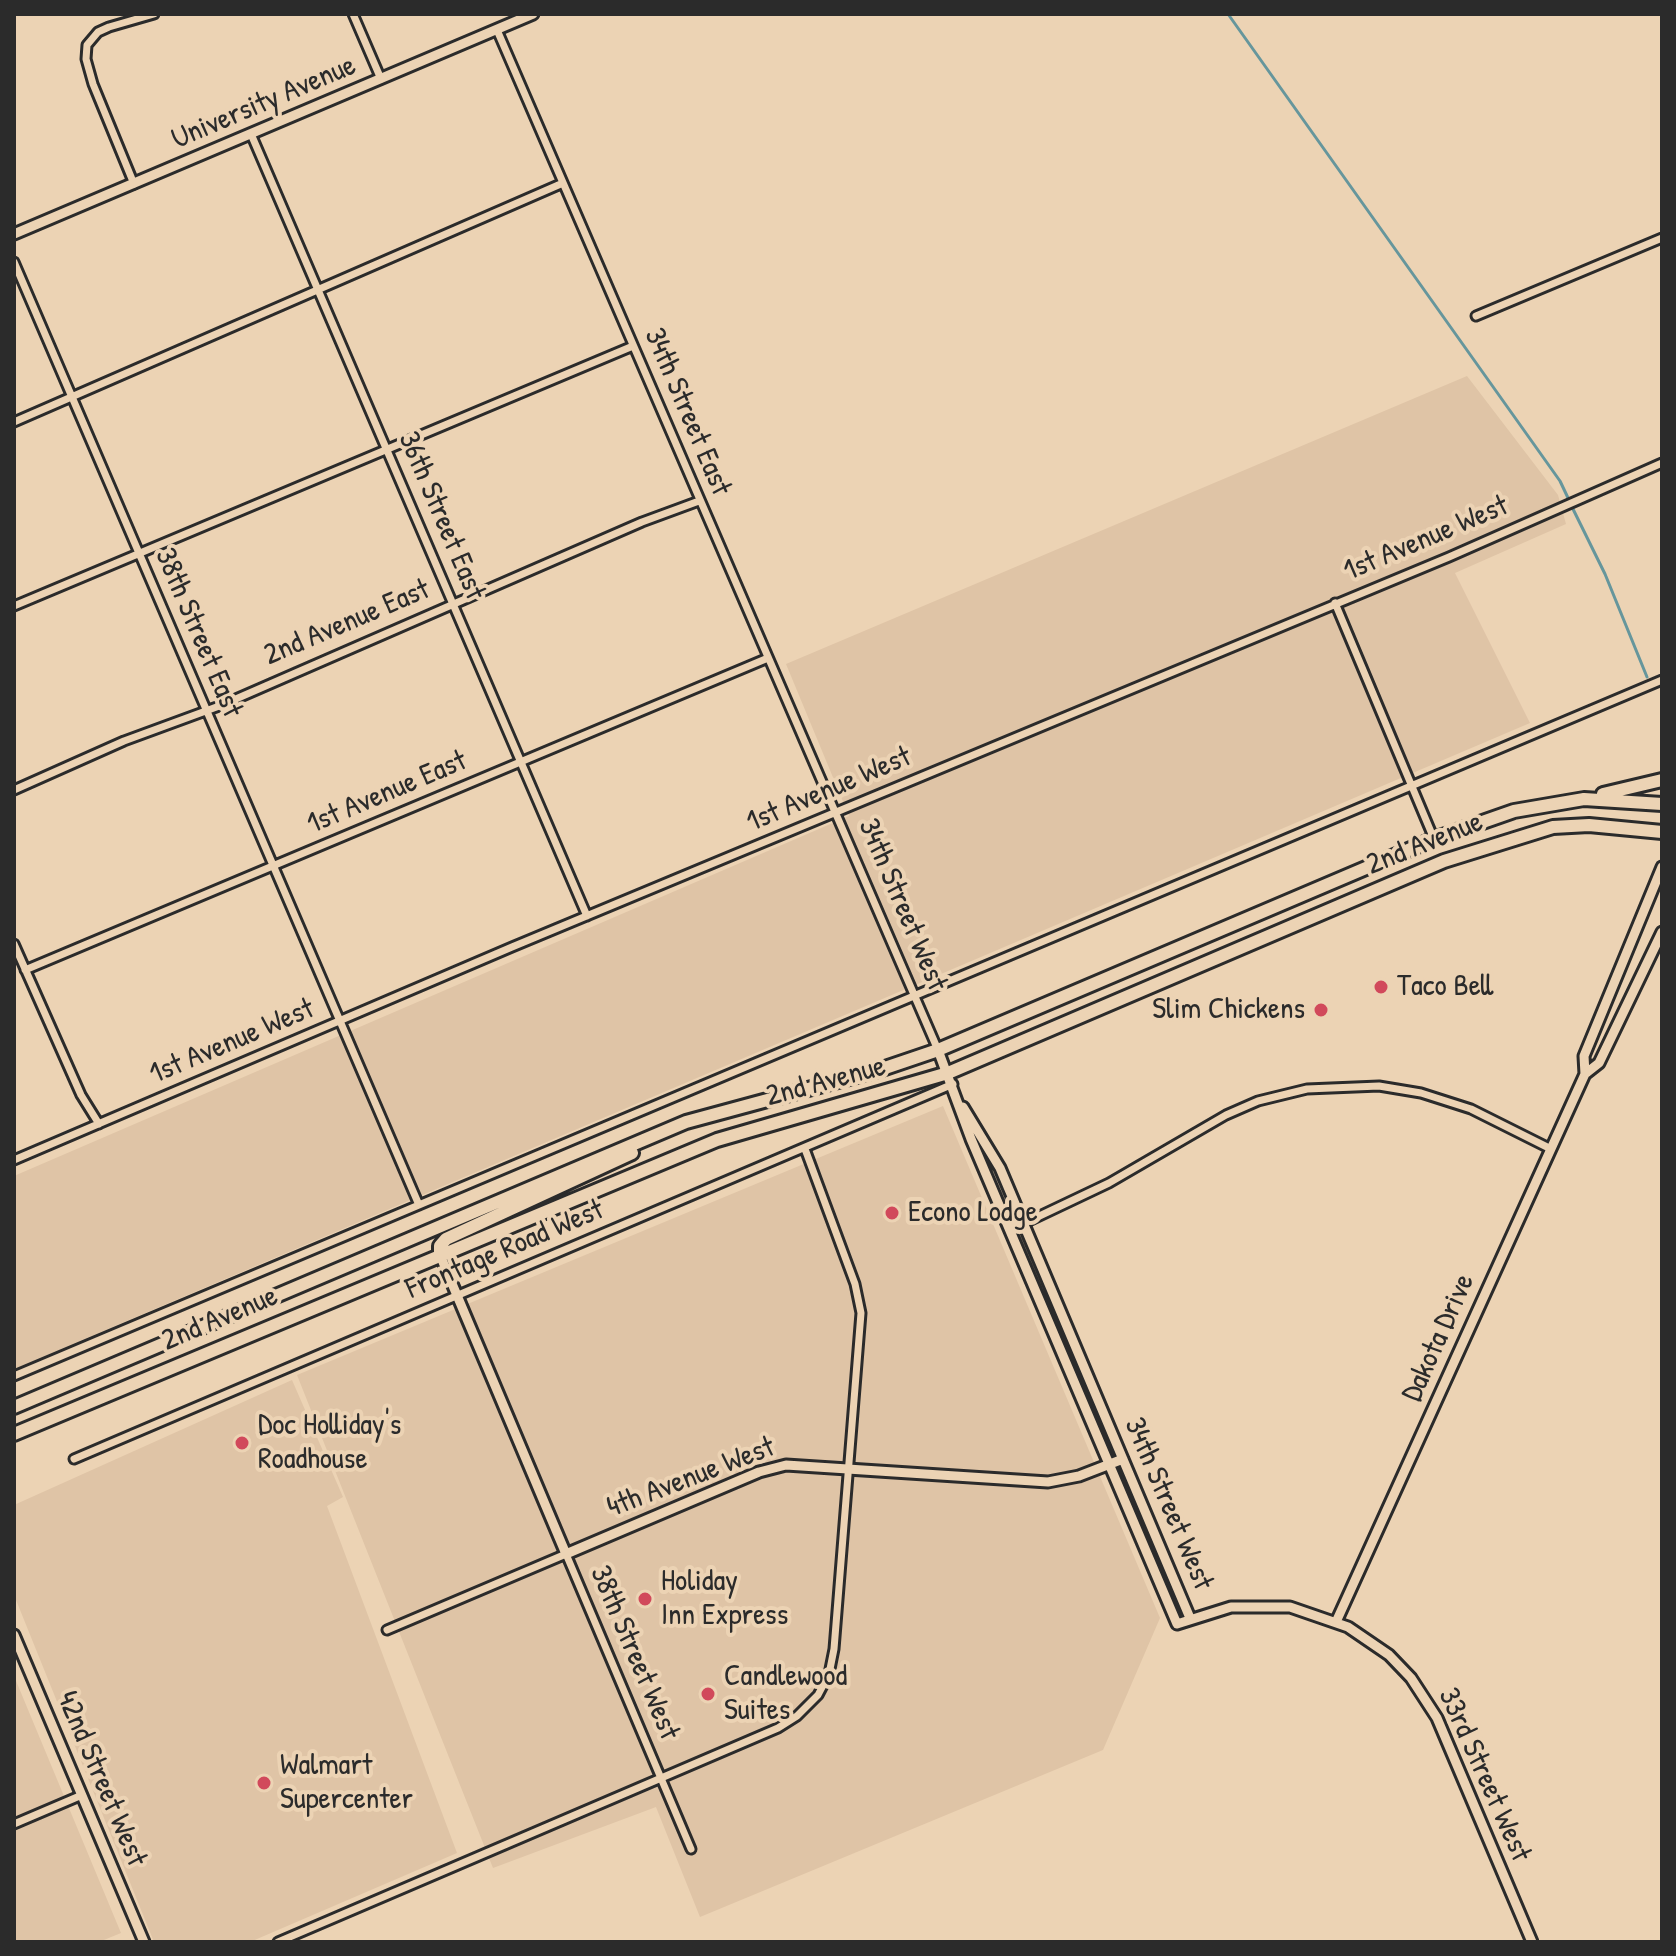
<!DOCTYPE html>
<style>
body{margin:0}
#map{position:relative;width:1676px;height:1956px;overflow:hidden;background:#ecd3b4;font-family:"Patrick Hand",sans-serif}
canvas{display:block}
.frame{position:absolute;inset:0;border:16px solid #2b2b2b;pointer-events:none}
</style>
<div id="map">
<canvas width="1676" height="1956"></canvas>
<div class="frame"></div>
</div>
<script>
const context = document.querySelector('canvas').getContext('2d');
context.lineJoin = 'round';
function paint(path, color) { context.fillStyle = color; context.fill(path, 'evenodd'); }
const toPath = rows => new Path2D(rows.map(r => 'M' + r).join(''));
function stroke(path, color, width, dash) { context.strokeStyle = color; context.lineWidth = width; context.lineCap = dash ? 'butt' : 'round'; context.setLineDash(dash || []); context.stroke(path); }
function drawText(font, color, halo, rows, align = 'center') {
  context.font = font + ' "Patrick Hand",sans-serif'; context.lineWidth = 8; context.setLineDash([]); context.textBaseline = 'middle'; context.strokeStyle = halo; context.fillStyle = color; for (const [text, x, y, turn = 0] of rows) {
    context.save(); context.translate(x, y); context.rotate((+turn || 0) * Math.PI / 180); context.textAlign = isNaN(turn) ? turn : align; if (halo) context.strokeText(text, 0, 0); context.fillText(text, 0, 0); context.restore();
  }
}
paint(toPath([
 [1467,376,1558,495,1566,524,1455,573,1530,723,14,1369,14,1176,849,816,786,664],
 [943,1106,1160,1618,1103,1750,700,1917,656,1807,493,1868,297,1375],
 [292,1380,343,1497,327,1506,457,1853,250,1942,154,1942,14,1595,14,1505],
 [14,1676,121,1933,99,1942,14,1942]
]), '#dfc4a6');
stroke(toPath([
 [1228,14,1560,481,1569,500],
 [1572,507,1605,574,1647,677]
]), '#66969c', 3);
const minor = toPath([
 [353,14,381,79],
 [497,30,938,1050],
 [251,134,587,916],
 [134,184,93,84,86,59,87,45,98,32,109,27,154,14],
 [14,262,419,1205],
 [1476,316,1662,238],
 [14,422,563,183],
 [1335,603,1434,839],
 [14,606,633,346],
 [14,790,124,741,222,705,642,522,699,501],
 [14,944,81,1095,99,1124],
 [25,970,768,658],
 [14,1160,512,947,1449,557,1662,463],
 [1010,1230,1109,1183,1226,1115,1258,1101,1307,1089,1379,1086,1421,1093,1471,1109,1551,1149],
 [14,1376,1662,680],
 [74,1459,953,1084],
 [387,1630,566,1554,691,1849],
 [14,1824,82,1795],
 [278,1942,778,1728,797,1716,818,1695,829,1674,834,1649,861,1313,855,1284,805,1149]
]);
const tertiary = toPath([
 [14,234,533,14],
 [938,1050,971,1139,1177,1624,1231,1607,1290,1607,1348,1627,1389,1655,1411,1678,1437,1718,1532,1942],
 [1585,1074,1584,1056,1662,867],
 [963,1107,1000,1168,1190,1618],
 [440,1255,566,1554,759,1472,786,1465,1048,1482,1079,1476,1123,1459],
 [1336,1622,1585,1074,1599,1063,1662,932],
 [14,1635,144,1942]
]);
const trunk = toPath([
 [1603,794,1662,780],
 [440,1255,440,1246,446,1239,632,1153],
 [14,1407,686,1122,882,1069,938,1050,1434,839,1514,811,1584,799,1662,804],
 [14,1434,717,1140,948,1073,1444,861,1553,827,1589,825,1662,832]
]);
stroke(minor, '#2b2b2b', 13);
stroke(tertiary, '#2b2b2b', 15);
stroke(trunk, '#2b2b2b', 18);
stroke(minor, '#ecd3b4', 7);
stroke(tertiary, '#ecd3b4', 9);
stroke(trunk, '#ecd3b4', 12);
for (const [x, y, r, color] of [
 [1381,987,8,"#d1495b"],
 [1321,1010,8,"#d1495b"],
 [892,1213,8,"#d1495b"],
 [242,1443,8,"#d1495b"],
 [645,1599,8,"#d1495b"],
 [708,1694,8,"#d1495b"],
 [264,1783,8,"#d1495b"]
]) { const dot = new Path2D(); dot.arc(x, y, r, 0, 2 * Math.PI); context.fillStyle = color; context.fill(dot); stroke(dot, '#ecd3b4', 3); }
drawText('30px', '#2b2b2b', '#ecd3b4', [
 ["University Avenue",264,103,-23],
 ["34th Street East",687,412,67],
 ["36th Street East",441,516,67],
 ["1st Avenue West",1426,539,-23],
 ["2nd Avenue East",347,623,-23],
 ["38th Street East",198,633,67],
 ["1st Avenue West",829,790,-23],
 ["1st Avenue East",387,793,-23],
 ["2nd Avenue",1425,844,-22],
 ["34th Street West",902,905,67],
 ["1st Avenue West",232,1042,-23],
 ["2nd Avenue",826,1082,-15],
 ["Frontage Road West",505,1250,-23],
 ["2nd Avenue",220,1319,-23],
 ["Dakota Drive",1439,1338,-66],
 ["4th Avenue West",691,1478,-21],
 ["34th Street West",1168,1504,67],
 ["38th Street West",634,1653,67],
 ["33rd Street West",1484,1775,66],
 ["42nd Street West",101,1779,67]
]);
drawText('30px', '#2b2b2b', '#ecd3b4', [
 ["Taco Bell",1397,987],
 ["Slim Chickens",1305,1010,"right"],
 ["Econo Lodge",908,1213],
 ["Doc Holliday's",258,1426],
 ["Roadhouse",258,1460],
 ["Holiday",661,1582],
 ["Inn Express",661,1616],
 ["Candlewood",724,1677],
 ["Suites",724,1711],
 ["Walmart",280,1766],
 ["Supercenter",280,1800]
], 'left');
</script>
